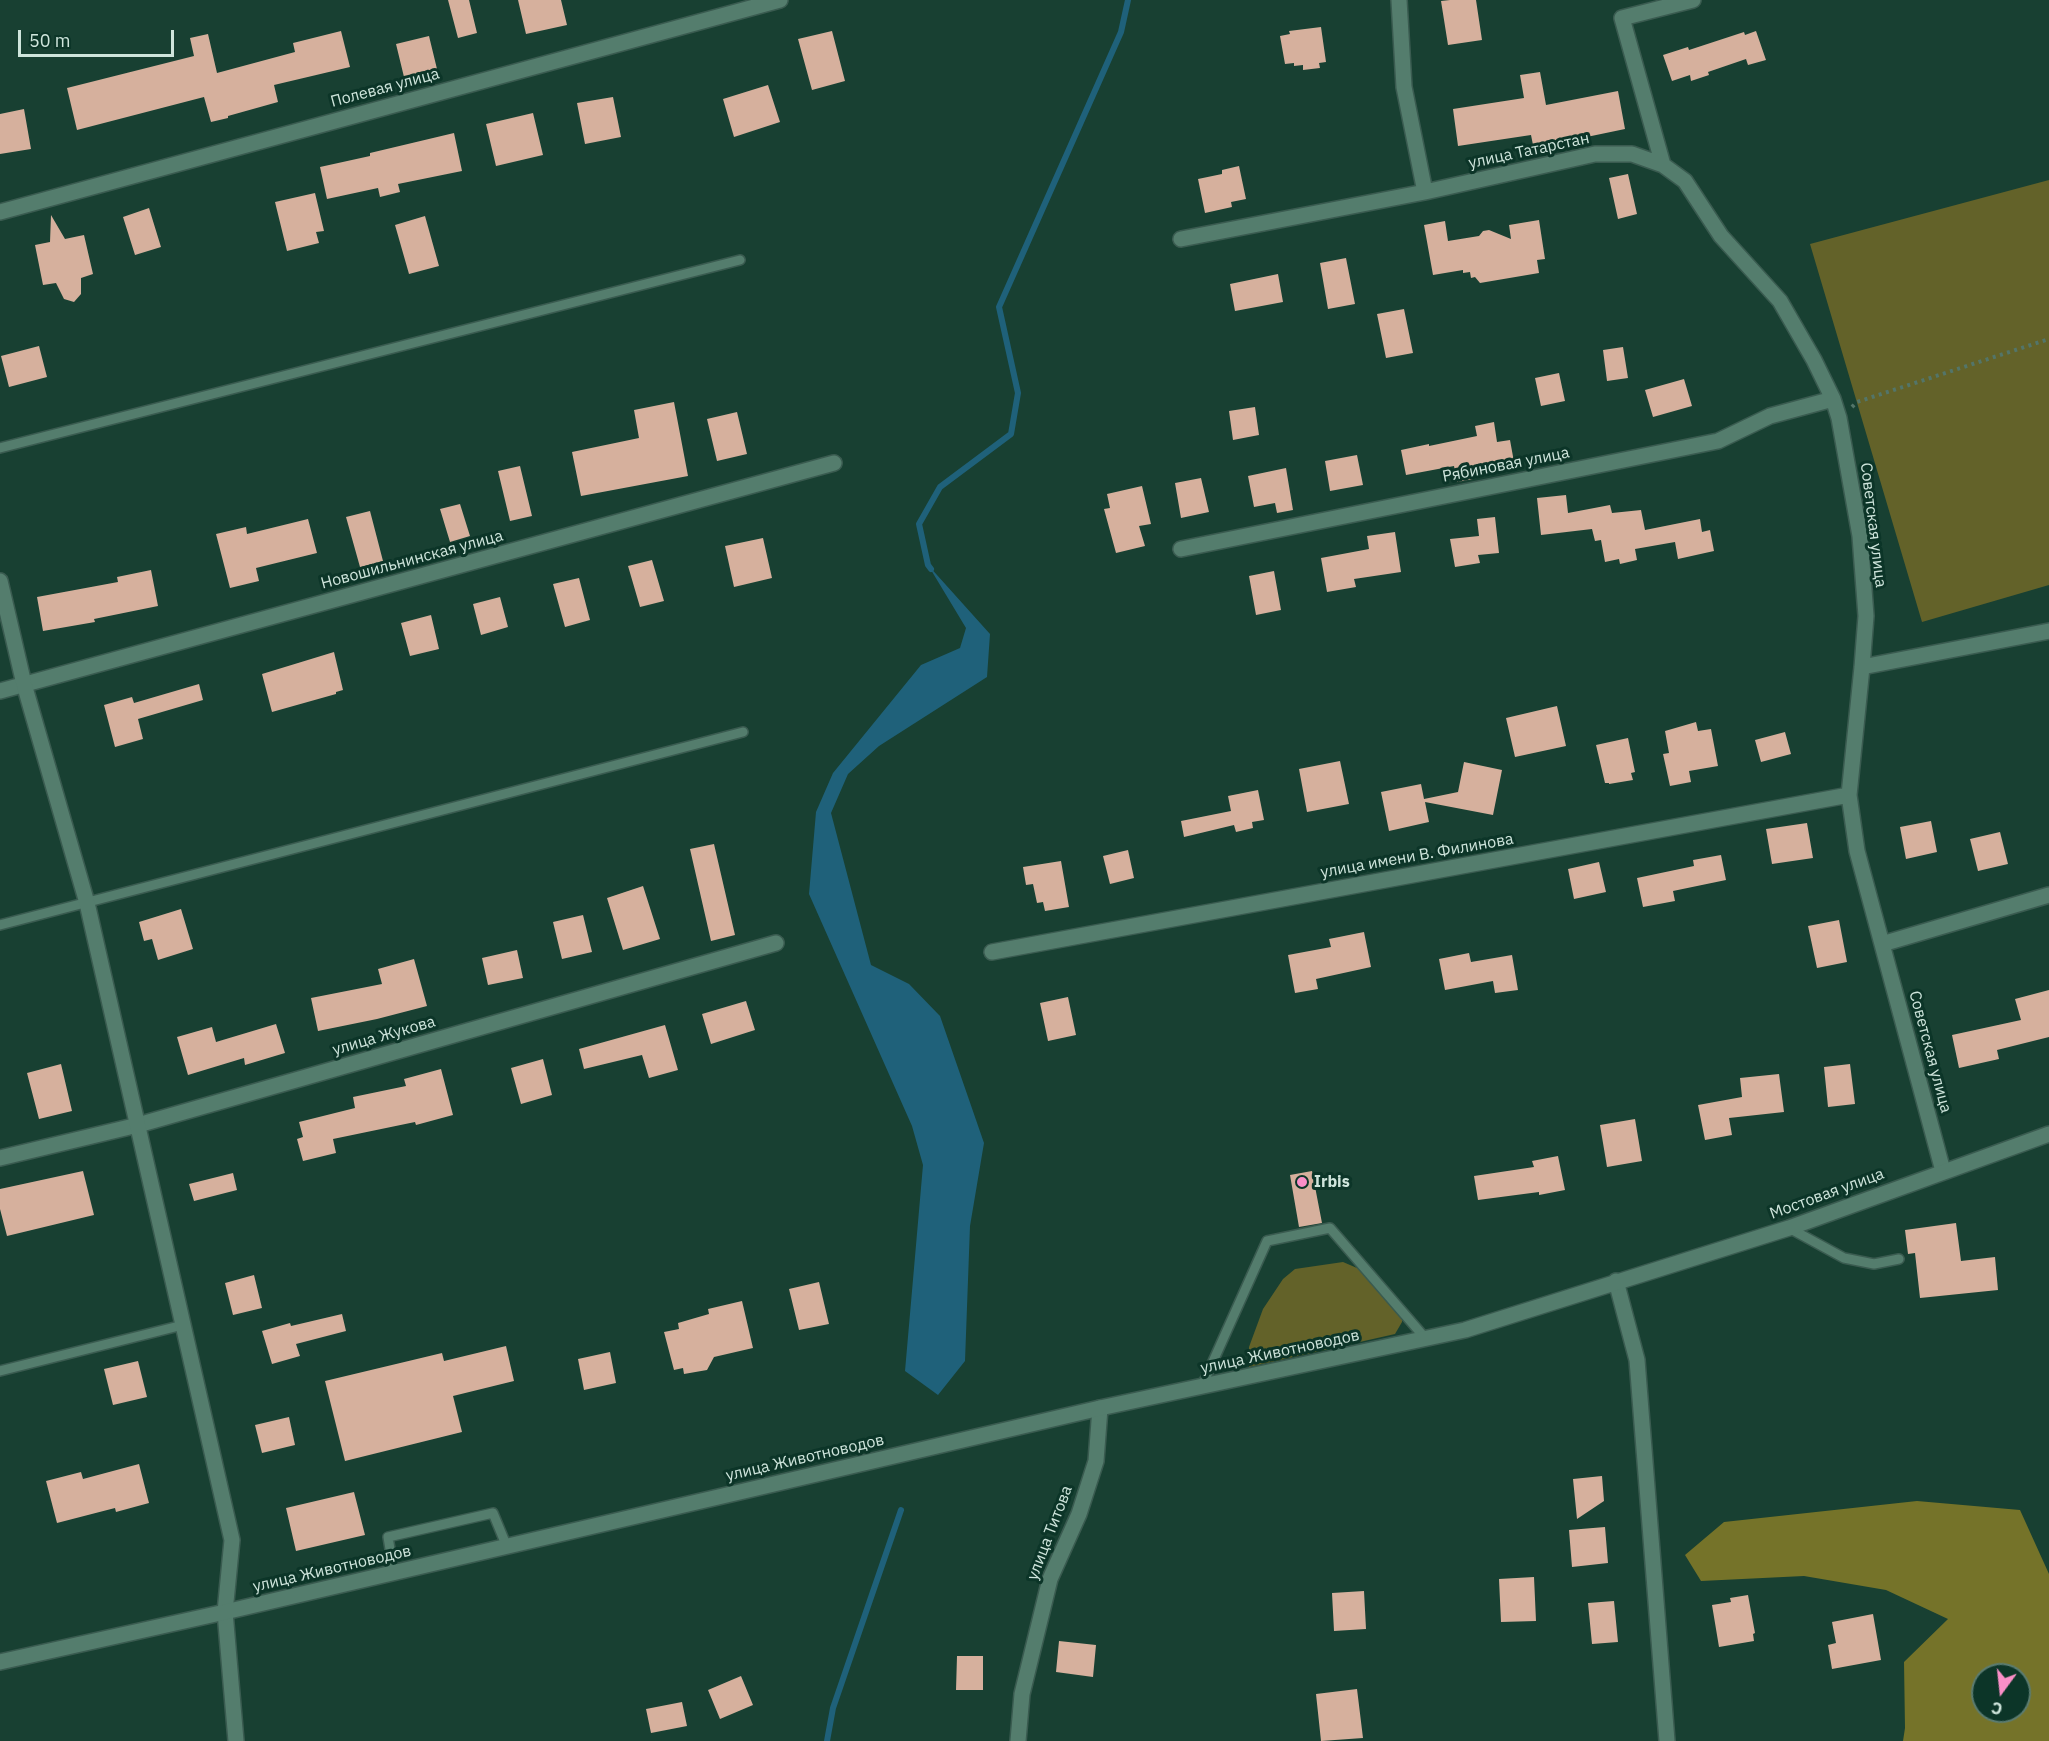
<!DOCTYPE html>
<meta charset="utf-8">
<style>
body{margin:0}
#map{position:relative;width:2049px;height:1741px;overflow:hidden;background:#184032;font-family:"IBM Plex Sans",sans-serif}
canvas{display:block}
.north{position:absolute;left:1971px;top:1663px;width:60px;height:60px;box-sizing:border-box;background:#0c3528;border:2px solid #5a7b70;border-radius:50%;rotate:195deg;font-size:16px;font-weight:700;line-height:24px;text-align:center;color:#cfe5dc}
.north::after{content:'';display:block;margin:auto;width:21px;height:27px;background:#fa8fc8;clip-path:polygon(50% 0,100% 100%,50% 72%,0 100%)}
.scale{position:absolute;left:18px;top:30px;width:156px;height:27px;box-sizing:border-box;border:3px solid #cfe5dc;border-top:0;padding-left:8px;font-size:18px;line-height:21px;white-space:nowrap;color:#cfe5dc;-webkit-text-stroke:4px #0c3528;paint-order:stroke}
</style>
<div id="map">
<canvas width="2049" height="1741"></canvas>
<div class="north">С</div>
<div class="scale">50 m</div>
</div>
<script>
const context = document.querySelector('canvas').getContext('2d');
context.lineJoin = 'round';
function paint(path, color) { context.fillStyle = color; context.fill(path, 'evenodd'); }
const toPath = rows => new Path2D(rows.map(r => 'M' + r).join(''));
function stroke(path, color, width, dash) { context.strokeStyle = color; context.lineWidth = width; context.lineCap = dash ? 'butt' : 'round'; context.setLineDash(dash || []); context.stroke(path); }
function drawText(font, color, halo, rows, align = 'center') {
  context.font = font + ' "IBM Plex Sans",sans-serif'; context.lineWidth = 6; context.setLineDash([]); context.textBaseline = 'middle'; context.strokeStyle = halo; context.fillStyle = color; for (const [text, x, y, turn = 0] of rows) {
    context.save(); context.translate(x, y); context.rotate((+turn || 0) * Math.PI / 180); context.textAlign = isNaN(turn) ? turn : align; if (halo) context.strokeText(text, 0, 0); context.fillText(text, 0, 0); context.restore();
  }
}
paint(toPath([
 [2049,180,2049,585,1922,622,1810,244],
 [1343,1262,1364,1271,1402,1311,1402,1322,1395,1334,1249,1367,1249,1347,1263,1309,1283,1279,1295,1269]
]), '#636229');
paint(toPath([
 [1917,1501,2020,1510,2049,1574,2049,1741,1903,1741,1905,1728,1904,1662,1948,1619,1886,1590,1804,1576,1701,1581,1685,1555,1724,1522],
 [1983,1675,2019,1675,2019,1711,1983,1711]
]), '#757329');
paint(toPath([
 [928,565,990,634,987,677,879,746,848,774,831,813,871,965,909,984,940,1016,984,1143,970,1226,965,1361,938,1395,905,1371,923,1165,912,1126,809,894,816,812,833,773,921,665,960,648,966,628]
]), '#1f617a');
stroke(toPath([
 [931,569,928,565,919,524,940,487,1011,434,1018,393,999,307,1121,32,1128,0],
 [827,1741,833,1708,901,1510]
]), '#1f617a', 6);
paint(toPath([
 [448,0,469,0,477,33,458,38],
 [518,0,561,0,567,25,526,34],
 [1450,0,1476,0,1482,40,1448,45,1441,1],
 [1321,27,1326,62,1319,63,1320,68,1303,70,1303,65,1294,66,1294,63,1285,64,1280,36,1290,34,1289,31],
 [341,31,350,67,274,85,278,102,228,116,228,118,211,122,204,97,77,130,67,88,194,56,190,38,208,34,217,73,295,52,293,43],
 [832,31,845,81,812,90,798,39],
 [1756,31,1766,60,1748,65,1746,59,1708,72,1709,75,1691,81,1690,75,1672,81,1663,55,1688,47,1689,50,1744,32,1745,35],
 [429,36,437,69,404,77,396,44],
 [1540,72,1546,105,1618,91,1625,129,1553,144,1554,147,1534,150,1531,135,1458,146,1453,109,1524,98,1520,75],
 [768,85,780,122,734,137,723,99],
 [613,97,621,137,585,144,577,103],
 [24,109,31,149,0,154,0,114],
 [533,113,543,155,496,166,486,124],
 [454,133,462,171,398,184,400,192,380,197,378,188,327,199,320,167,370,156,370,153],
 [1239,166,1246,199,1231,202,1232,207,1205,213,1198,179,1222,174,1222,170],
 [1628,174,1637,214,1618,219,1609,178],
 [315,193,324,231,316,232,319,243,287,251,275,202],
 [149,208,161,247,135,255,123,217],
 [51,215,65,239,84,235,93,274,81,278,81,294,74,302,64,299,56,283,43,285,35,245,50,242],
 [425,216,439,266,409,274,395,225],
 [1539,220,1545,259,1537,260,1539,273,1480,283,1475,277,1471,278,1470,272,1463,273,1463,270,1433,275,1424,225,1445,221,1448,241,1479,236,1483,231,1489,230,1511,239,1509,225],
 [1346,258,1355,304,1328,309,1320,263],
 [1278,274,1283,302,1235,311,1230,284],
 [1404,309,1413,353,1386,358,1377,314],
 [39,346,47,377,9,387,1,356],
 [1623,347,1628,378,1607,381,1603,350],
 [1559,373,1565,401,1541,406,1535,378],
 [1684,379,1692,406,1653,417,1645,390],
 [674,402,688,476,581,496,572,452,639,438,634,410],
 [1255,407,1259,435,1233,440,1229,411],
 [737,412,747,454,717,461,707,419],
 [1494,422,1497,442,1510,440,1514,462,1471,471,1473,479,1457,482,1454,466,1406,475,1401,450,1429,444,1429,446,1477,436,1475,426],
 [1357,455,1363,485,1330,491,1325,461],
 [520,466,532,516,510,521,498,471],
 [1286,468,1293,510,1277,513,1275,503,1254,507,1248,476],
 [1201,478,1209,512,1181,518,1175,483],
 [1142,486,1151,524,1139,526,1145,546,1116,553,1104,509,1110,508,1107,494],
 [1566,495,1568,513,1610,505,1612,513,1641,510,1645,530,1700,519,1702,532,1710,530,1714,551,1678,559,1675,542,1635,549,1637,560,1620,564,1619,559,1605,562,1601,540,1595,541,1592,529,1541,535,1537,498],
 [460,504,470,536,450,542,440,509],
 [370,511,383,561,360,567,346,517],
 [1495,517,1499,553,1478,555,1480,563,1455,567,1450,539,1479,536,1477,519],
 [308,519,317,553,256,568,259,581,230,588,216,534,246,527,247,534],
 [1395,532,1401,572,1354,579,1356,587,1327,592,1321,558,1369,549,1367,536],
 [763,538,772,578,734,587,725,546],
 [652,560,664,601,640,607,628,566],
 [151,570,158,606,94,619,95,622,43,631,37,597,118,582,117,577],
 [1274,571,1281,610,1256,615,1249,576],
 [579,578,590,620,565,627,553,584],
 [500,597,508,627,481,635,473,604],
 [431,615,439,649,410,656,401,623],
 [334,652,343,690,336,692,336,694,272,712,262,674],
 [199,684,203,700,138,719,143,739,115,747,104,705,132,697,134,703],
 [1557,706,1566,746,1515,757,1506,718],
 [1696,722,1698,731,1711,729,1718,766,1689,771,1691,782,1670,786,1663,754,1669,753,1665,731],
 [1785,732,1791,754,1761,762,1755,740],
 [1628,738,1635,772,1631,773,1633,780,1609,784,1609,783,1605,783,1596,745],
 [1340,761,1349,804,1307,812,1299,769],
 [1464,762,1502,770,1493,815,1425,802,1429,822,1389,831,1381,792,1421,784,1424,799,1458,792],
 [1258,790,1264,820,1252,822,1253,828,1236,832,1234,825,1184,837,1181,821,1231,811,1228,796],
 [1931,821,1937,852,1906,859,1900,827],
 [1807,823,1813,858,1772,864,1766,829],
 [2000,832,2008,864,1978,871,1970,839],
 [714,844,735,935,711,941,690,849],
 [1128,850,1134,878,1110,884,1103,856],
 [1721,855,1726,880,1673,891,1675,901,1643,907,1637,878,1694,866,1693,860],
 [1061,861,1069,907,1045,911,1043,902,1037,903,1033,884,1026,885,1023,867],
 [1599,862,1606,892,1574,899,1568,869],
 [643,886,660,939,623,950,607,898],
 [181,909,193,949,158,960,152,939,144,941,139,922],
 [583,915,592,952,562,959,553,922],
 [1839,920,1847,962,1817,968,1808,926],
 [1364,932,1371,967,1316,979,1318,989,1295,993,1288,955,1331,947,1329,939],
 [517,950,523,978,488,985,482,958],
 [1469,953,1471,962,1512,955,1518,990,1495,993,1493,981,1445,990,1439,959],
 [414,959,427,1006,377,1019,318,1031,311,998,382,984,378,969],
 [2049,990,2049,1037,1997,1050,1999,1059,1959,1068,1952,1035,2021,1020,2015,999],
 [1068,997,1076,1035,1048,1041,1040,1003],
 [746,1001,755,1030,711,1044,702,1014],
 [276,1024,285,1053,245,1065,244,1058,188,1075,177,1037,212,1027,216,1042],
 [665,1025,678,1070,649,1078,642,1055,584,1069,579,1049],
 [543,1059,552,1095,521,1104,511,1068],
 [61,1064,72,1111,39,1119,27,1073],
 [1850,1064,1855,1104,1828,1107,1824,1067],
 [441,1069,453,1115,416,1125,415,1122,333,1139,336,1153,303,1161,297,1139,303,1137,299,1122,355,1108,353,1097,406,1086,404,1079],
 [1779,1074,1784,1112,1729,1118,1732,1135,1705,1140,1698,1105,1742,1097,1740,1078],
 [1635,1119,1642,1161,1607,1167,1600,1125],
 [1558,1156,1565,1190,1539,1195,1539,1192,1478,1200,1474,1176,1534,1167,1532,1161],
 [83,1171,94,1215,7,1236,0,1209,0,1189],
 [1312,1171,1322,1223,1299,1227,1290,1175],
 [233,1173,237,1190,194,1201,189,1184],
 [1956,1223,1961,1261,1995,1257,1998,1290,1920,1298,1915,1253,1908,1254,1905,1230],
 [254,1275,262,1308,233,1315,225,1283],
 [819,1282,829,1324,799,1330,789,1289],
 [742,1301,753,1348,714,1357,707,1370,684,1374,683,1368,674,1370,664,1332,679,1329,678,1323,709,1314,708,1309],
 [342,1314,346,1331,296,1344,300,1356,272,1364,262,1331,290,1323,291,1326],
 [506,1346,514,1381,453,1396,462,1432,345,1461,325,1381,442,1353,444,1361],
 [610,1352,616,1383,584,1390,578,1359],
 [138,1361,147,1397,113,1405,104,1369],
 [289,1417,295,1445,262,1453,255,1425],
 [139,1464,149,1503,116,1512,115,1508,57,1523,46,1481,81,1472,83,1479],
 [1602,1476,1604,1501,1577,1519,1573,1479],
 [354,1492,365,1535,296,1551,286,1508],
 [1605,1527,1608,1563,1572,1567,1569,1530],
 [1534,1577,1536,1621,1501,1622,1499,1579],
 [1364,1591,1366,1629,1334,1631,1332,1593],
 [1748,1595,1755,1633,1753,1634,1754,1641,1719,1647,1712,1605,1731,1602,1730,1598],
 [1614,1601,1618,1642,1592,1644,1588,1603],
 [1873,1614,1881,1660,1832,1669,1828,1645,1836,1643,1832,1622],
 [1059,1641,1096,1645,1093,1677,1056,1672],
 [957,1656,983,1656,983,1690,956,1690],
 [741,1676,753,1705,720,1719,708,1690],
 [1357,1689,1363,1738,1321,1741,1316,1694],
 [682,1702,687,1726,651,1733,646,1709]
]), '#d6b09d');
const service = toPath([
 [0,448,740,260],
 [0,925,743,732],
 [1789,1228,1844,1258,1874,1264,1899,1259],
 [0,1371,183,1325],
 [1202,1386,1267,1241,1330,1228,1426,1339],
 [394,1573,388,1537,493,1513,507,1547]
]);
const minor = toPath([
 [1399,0,1404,87,1425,192],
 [1663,165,1685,181,1721,236,1780,301,1814,360,1833,399,1839,418,1860,536,1866,616,1862,667,1849,795,1857,851,1943,1171],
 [0,212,780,0],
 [1181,239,1425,192,1595,154,1632,154,1663,165,1622,18,1693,0],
 [1181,549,1718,441,1770,416,1833,399],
 [1862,667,2049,631],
 [0,691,834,463],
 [1882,944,2049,895],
 [992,952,1849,795],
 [0,1158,138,1125,776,943],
 [1616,1281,1637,1360,1667,1741],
 [1018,1741,1022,1694,1050,1579,1079,1514,1096,1461,1100,1408]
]);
const tertiary = toPath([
 [0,581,24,684,87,903,232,1540,225,1612,236,1741]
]);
const secondary = toPath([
 [0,1662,225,1612,1100,1408,1465,1330,1789,1228,2049,1134]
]);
stroke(service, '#3a5b50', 12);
stroke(minor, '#3a5b50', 18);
stroke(tertiary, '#3a5b50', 18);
stroke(secondary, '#3a5b50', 18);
stroke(toPath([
 [1852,407,1857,402,2049,339]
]), '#537569', 4, [3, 4.5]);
stroke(service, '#547d6d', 9);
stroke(minor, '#547d6d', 15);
stroke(tertiary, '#547d6d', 15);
stroke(secondary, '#547d6d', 15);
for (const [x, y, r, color] of [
 [1302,1182,6,"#fa8fc8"]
]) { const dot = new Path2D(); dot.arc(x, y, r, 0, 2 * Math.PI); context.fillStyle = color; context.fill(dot); stroke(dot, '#0c3528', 2); }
drawText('16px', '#cfe5dc', '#0c3528', [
 ["Полевая улица",385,88,-15],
 ["улица Татарстан",1529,151,-12],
 ["Рябиновая улица",1506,465,-11],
 ["Советская улица",1873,525,83],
 ["Новошильнинская улица",412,560,-15],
 ["улица имени В. Филинова",1417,856,-10],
 ["улица Жукова",384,1036,-16],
 ["Советская улица",1930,1052,75],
 ["Мостовая улица",1827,1194,-20],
 ["улица Животноводов",1280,1352,-12],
 ["улица Животноводов",805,1458,-13],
 ["улица Титова",1050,1533,-69],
 ["улица Животноводов",332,1569,-13]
]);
drawText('bold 16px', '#cfe5dc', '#0c3528', [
 ["Irbis",1314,1182]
], 'left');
</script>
